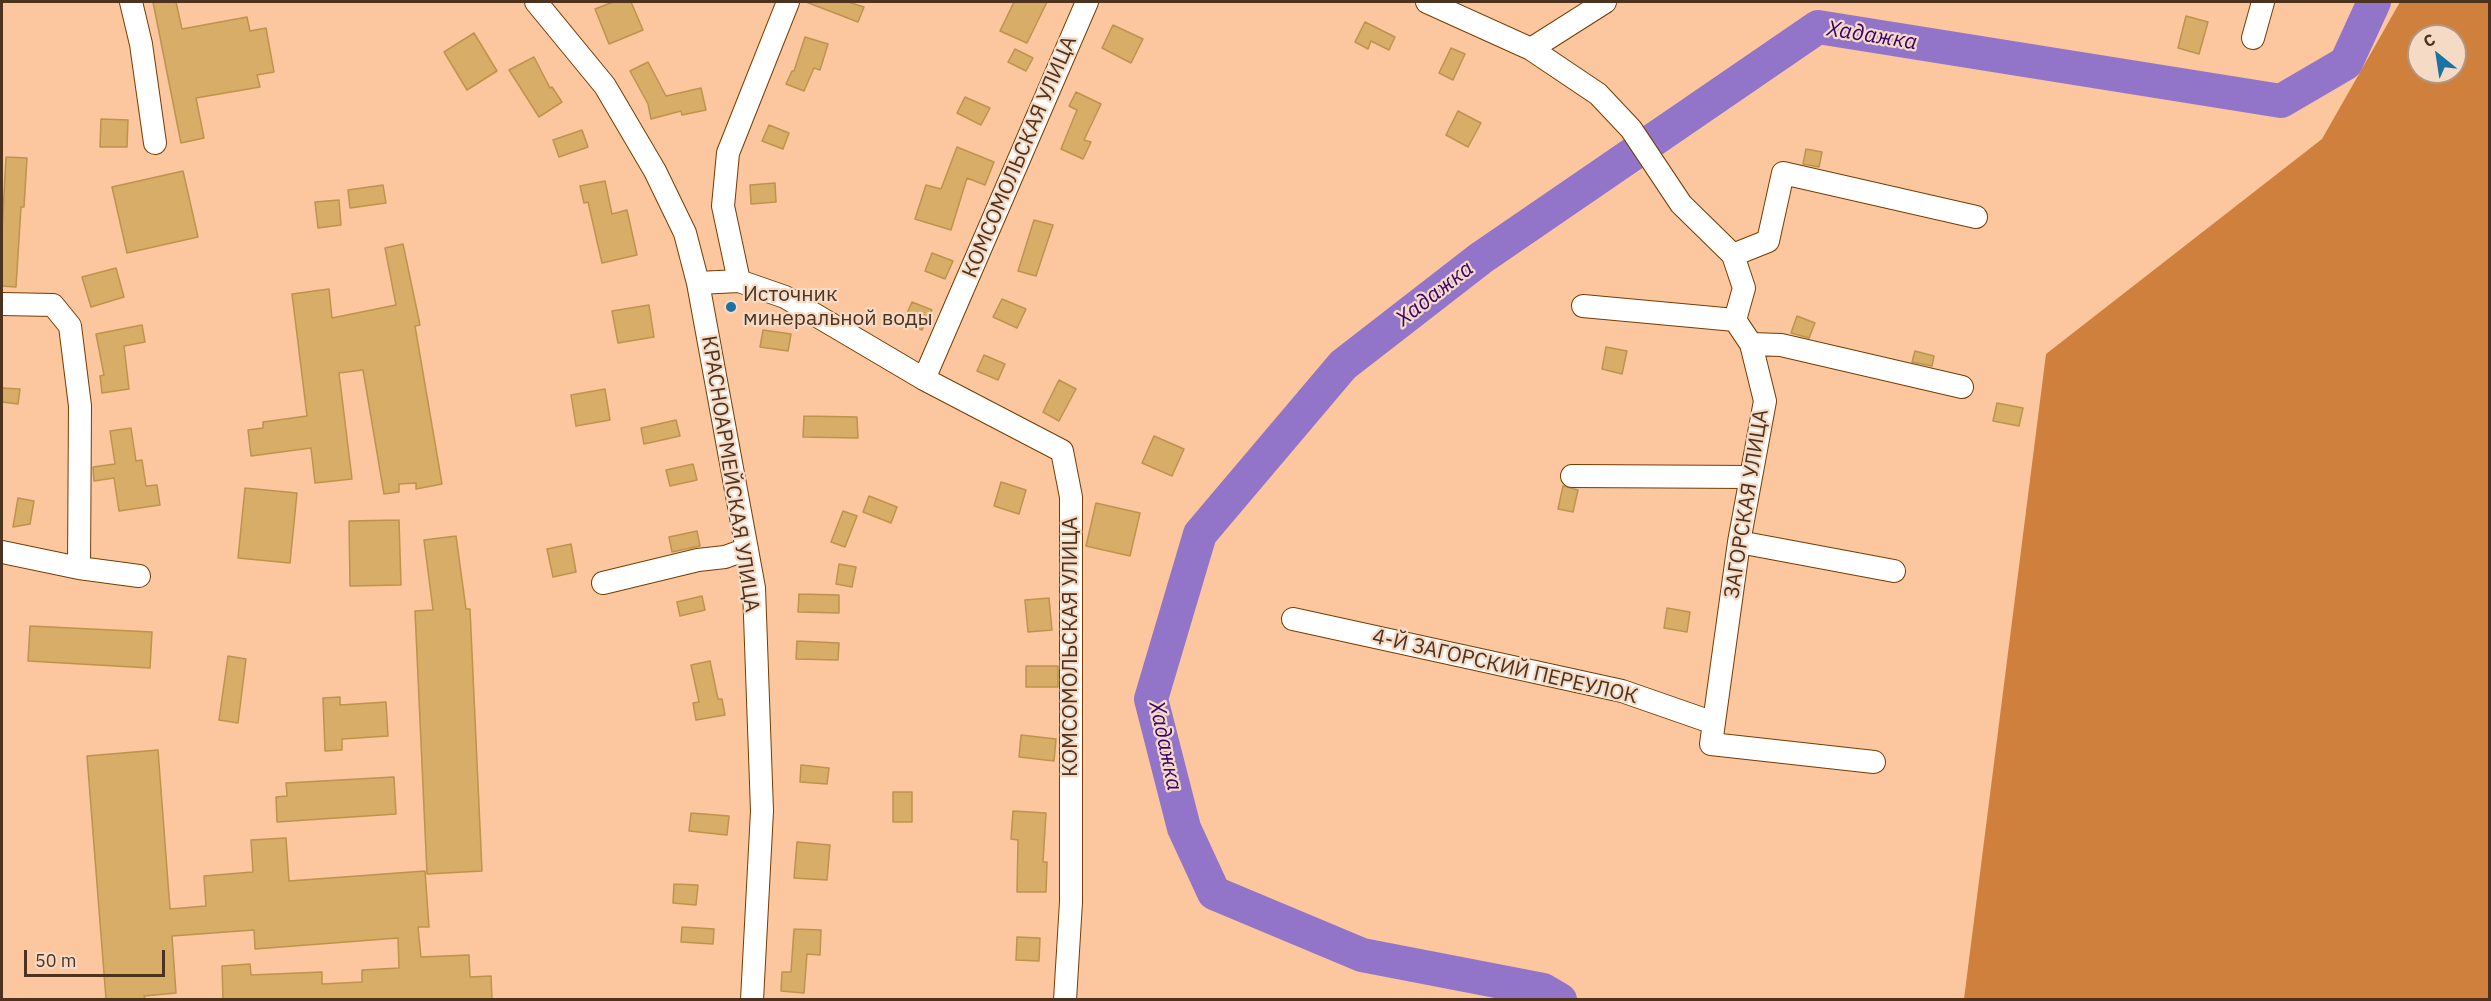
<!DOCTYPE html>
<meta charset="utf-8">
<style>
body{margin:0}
#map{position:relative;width:2491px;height:1001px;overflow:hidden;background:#fcc69e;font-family:"IBM Plex Sans",sans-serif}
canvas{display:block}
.frame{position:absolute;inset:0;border:3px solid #4d321d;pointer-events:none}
.north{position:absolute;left:2407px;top:24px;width:60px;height:60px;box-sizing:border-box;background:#f5dac6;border:2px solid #b29782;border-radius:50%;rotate:330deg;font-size:16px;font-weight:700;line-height:24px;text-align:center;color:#4d321d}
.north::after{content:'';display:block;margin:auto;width:21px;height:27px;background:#1a72a2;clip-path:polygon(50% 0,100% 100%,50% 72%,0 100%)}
.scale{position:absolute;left:24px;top:950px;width:141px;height:27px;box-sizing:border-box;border:3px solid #4d321d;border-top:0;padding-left:8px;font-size:18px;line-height:21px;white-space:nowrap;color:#4d321d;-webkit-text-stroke:4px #f5dac6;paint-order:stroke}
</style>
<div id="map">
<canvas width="2491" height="1001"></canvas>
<div class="frame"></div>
<div class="north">С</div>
<div class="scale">50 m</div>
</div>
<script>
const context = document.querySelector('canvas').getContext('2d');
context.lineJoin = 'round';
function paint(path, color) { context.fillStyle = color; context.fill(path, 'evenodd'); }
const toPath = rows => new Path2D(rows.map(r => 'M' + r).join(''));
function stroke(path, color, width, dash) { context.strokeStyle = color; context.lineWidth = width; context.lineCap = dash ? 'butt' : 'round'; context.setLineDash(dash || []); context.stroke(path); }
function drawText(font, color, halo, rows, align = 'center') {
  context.font = font + ' "IBM Plex Sans",sans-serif'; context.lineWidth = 4.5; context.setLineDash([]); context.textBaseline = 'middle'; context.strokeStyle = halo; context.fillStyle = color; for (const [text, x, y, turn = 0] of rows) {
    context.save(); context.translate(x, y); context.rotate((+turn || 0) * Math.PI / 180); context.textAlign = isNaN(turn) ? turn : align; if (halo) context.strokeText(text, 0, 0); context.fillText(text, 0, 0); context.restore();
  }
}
paint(toPath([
 [2400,2,2489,2,2489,999,1964,999,2046,354,2322,139],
 [2419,36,2455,36,2455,72,2419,72]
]), '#cf803d');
stroke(toPath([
 [1560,1000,1543,990,1362,955,1214,893,1184,828,1151,699,1200,534,1343,365,1481,258,1818,27,2281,101,2346,63,2374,2]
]), '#9275c9', 34);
const building = toPath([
 [153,2,176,2,182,29,247,17,250,31,266,28,274,72,257,75,260,87,196,98,204,138,181,143,153,2],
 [613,2,631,2,643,30,609,44,595,9,613,2],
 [806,2,848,2,864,7,858,22,806,2],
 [1014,2,1047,2,1027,43,1000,31,1014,2],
 [2186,16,2208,22,2199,54,2178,48,2186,16],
 [1365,22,1395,37,1389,50,1371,41,1368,49,1355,42,1365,22],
 [1113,25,1143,39,1131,63,1102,48,1113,25],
 [474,33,497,71,467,90,444,52,474,33],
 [805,37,828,44,820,70,814,68,804,91,786,84,792,71,794,71,805,37],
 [1451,48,1465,54,1453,80,1439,73,1451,48],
 [1015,49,1033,58,1026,71,1008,62,1015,49],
 [534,57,550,88,552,87,562,102,539,117,509,70,534,57],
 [648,62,666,96,701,88,706,110,682,115,681,111,651,119,648,104,630,71,648,62],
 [1076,92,1101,104,1084,140,1091,142,1083,159,1061,149,1077,110,1069,106,1076,92],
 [965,97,990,108,981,125,957,113,965,97],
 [1458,111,1481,123,1468,147,1446,135,1458,111],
 [101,119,128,120,127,147,100,147,101,119],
 [769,125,789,133,783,149,762,141,769,125],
 [582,130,588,147,559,157,553,140,582,130],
 [957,147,994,162,985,185,967,178,951,230,915,219,926,185,941,189,957,147],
 [1806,149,1822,152,1819,167,1803,164,1806,149],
 [6,157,27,158,24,207,21,207,16,287,2,286,2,232,6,157],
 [183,171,198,237,127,253,112,187,183,171],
 [605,181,612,214,627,210,637,255,602,263,588,202,584,203,580,186,605,181],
 [775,183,776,202,751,204,750,185,775,183],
 [383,185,386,203,350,208,348,190,383,185],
 [339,200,341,225,318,228,315,202,339,200],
 [1034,220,1053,225,1036,276,1018,271,1034,220],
 [403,244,420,325,415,326,442,484,416,489,416,483,399,484,399,492,384,494,363,370,339,373,352,479,315,483,311,448,251,456,248,430,263,428,263,422,307,416,292,294,329,289,332,318,396,305,385,248,403,244],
 [932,253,953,261,945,279,925,271,932,253],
 [116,268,124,297,91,307,82,277,116,268],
 [1002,299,1026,309,1017,328,993,317,1002,299],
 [912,302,932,310,922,330,903,322,912,302],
 [649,305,654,337,618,343,612,311,649,305],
 [1797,316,1815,323,1809,338,1791,333,1797,316],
 [142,325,145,342,124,346,129,389,102,393,100,376,104,375,96,334,142,325],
 [763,330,791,334,788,351,760,347,763,330],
 [1606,347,1627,351,1622,374,1602,369,1606,347],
 [1915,351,1934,356,1932,366,1912,362,1915,351],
 [984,355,1005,364,998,380,977,371,984,355],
 [1059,380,1076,389,1059,421,1043,412,1059,380],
 [2,388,20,389,18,404,2,402,2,388],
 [605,389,610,420,576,426,571,395,605,389],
 [1997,403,2023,408,2019,426,1993,421,1997,403],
 [804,416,857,417,858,438,803,437,804,416],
 [676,420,680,436,644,444,641,428,676,420],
 [131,428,136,461,142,460,146,486,157,485,160,505,119,511,114,478,94,481,93,467,115,464,110,431,131,428],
 [1154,436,1184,449,1172,476,1142,463,1154,436],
 [693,464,697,480,670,486,666,470,693,464],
 [1001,482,1026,490,1019,514,994,506,1001,482],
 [1563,486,1578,490,1573,512,1558,509,1563,486],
 [245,488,297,493,290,563,238,558,245,488],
 [869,496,897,507,891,523,863,512,869,496],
 [18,498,34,501,30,524,13,527,18,498],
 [1096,503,1140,513,1130,556,1086,546,1096,503],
 [843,511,857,516,845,547,831,542,843,511],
 [399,520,401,585,350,586,349,521,399,520],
 [697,531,700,546,672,552,669,537,697,531],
 [456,536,466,609,470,609,482,871,427,874,415,611,433,610,424,540,456,536],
 [571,544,576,572,553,577,547,549,571,544],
 [839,564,856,567,852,587,836,584,839,564],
 [799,594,839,595,839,613,798,612,799,594],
 [702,596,705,610,680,616,677,602,702,596],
 [1049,598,1052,630,1028,632,1025,600,1049,598],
 [1667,608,1690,612,1687,632,1664,628,1667,608],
 [30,626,152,632,150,668,28,661,30,626],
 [797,641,839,643,838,660,796,659,797,641],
 [228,656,246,659,238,723,219,720,228,656],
 [710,661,718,699,722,699,725,715,696,720,693,703,699,702,691,665,710,661],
 [1026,666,1058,666,1058,687,1026,687,1026,666],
 [340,697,340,705,386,702,388,736,342,739,342,750,325,751,323,698,340,697],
 [1021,735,1056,739,1054,761,1019,757,1021,735],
 [158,750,170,909,206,906,204,876,253,872,251,840,286,838,289,881,425,871,429,927,418,927,421,957,469,955,470,977,491,976,492,999,223,999,222,966,250,964,251,975,322,972,322,984,362,982,362,970,399,968,398,938,255,949,254,930,172,936,176,993,144,996,145,999,106,999,87,756,158,750],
 [801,765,829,768,827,784,800,782,801,765],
 [394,777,396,814,277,822,276,797,287,796,286,783,394,777],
 [893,792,912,792,912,822,893,822,893,792],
 [1013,811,1046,813,1043,862,1047,862,1046,892,1017,892,1018,840,1011,839,1013,811],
 [691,813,729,816,727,835,689,831,691,813],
 [797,842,830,845,827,880,794,878,797,842],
 [674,884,698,885,696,905,673,903,674,884],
 [682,927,714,929,713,944,681,942,682,927],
 [794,929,821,930,820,955,807,954,804,993,781,991,782,972,791,972,794,929],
 [1017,937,1040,938,1039,961,1016,960,1017,937]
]);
paint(building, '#d8ad67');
stroke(building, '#bd934d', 1.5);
const minor = toPath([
 [131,2,141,44,155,143],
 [536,2,605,86,655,171,685,233,698,283,754,588,762,811,752,1000],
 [1427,2,1531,49,1605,2],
 [2253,38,2263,2],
 [1531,49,1598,94,1631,129,1681,204,1733,255],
 [739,281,785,297,924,379,1062,451,1071,497,1071,902,1065,1000],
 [698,283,739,281,723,206,728,153,788,2],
 [2,304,53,305,70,326,80,406,79,568],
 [1583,306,1735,320],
 [1751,344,1781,345,1962,387],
 [924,379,1087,2],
 [1572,476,1751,477],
 [1739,542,1894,571],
 [2,552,79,568,139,576],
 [603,583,698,560,725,557,747,549],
 [1293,619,1622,691,1714,723],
 [1874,762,1711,744,1739,542,1765,401,1751,344,1735,320,1744,288,1733,255,1768,241,1783,173,1976,217]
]);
stroke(minor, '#753d00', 24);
stroke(minor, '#fff', 22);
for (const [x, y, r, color] of [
 [731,307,6,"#1a72a2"]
]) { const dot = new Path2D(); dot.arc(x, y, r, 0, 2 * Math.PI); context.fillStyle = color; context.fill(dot); stroke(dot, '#f5dac6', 2); }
drawText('21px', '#4d321d', '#f5dac6', [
 ["КОМСОМОЛЬСКАЯ УЛИЦА",1020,157,-67],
 ["КРАСНОАРМЕЙСКАЯ УЛИЦА",730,474,81],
 ["ЗАГОРСКАЯ УЛИЦА",1747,504,-81],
 ["КОМСОМОЛЬСКАЯ УЛИЦА",1071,647,-90],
 ["4-Й ЗАГОРСКИЙ ПЕРЕУЛОК",1505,667,13]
]);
drawText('21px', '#4d321d', '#f5dac6', [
 ["Источник",743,295],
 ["минеральной воды",743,319]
], 'left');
drawText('italic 22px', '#3a026e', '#f5dac6', [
 ["Хадажка",1872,36,9],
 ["Хадажка",1435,294,-38],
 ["Хадажка",1165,746,78]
]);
</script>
